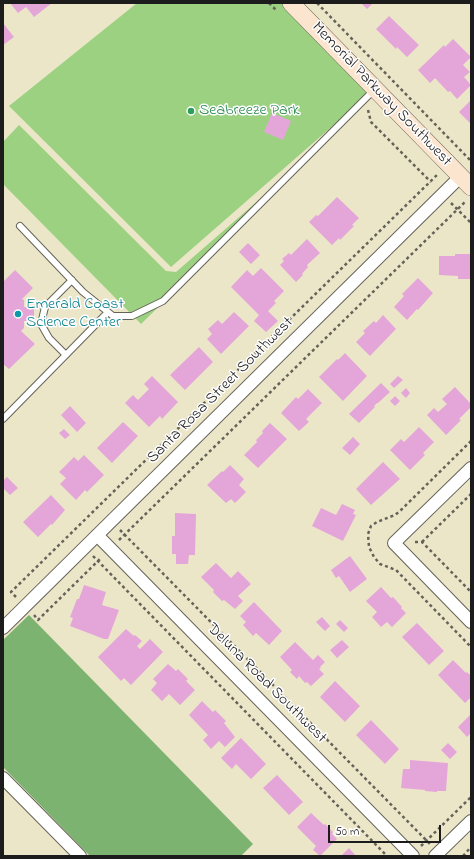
<!DOCTYPE html>
<style>
body{margin:0}
#map{position:relative;width:474px;height:859px;overflow:hidden;background:#ece6c9;font-family:"Indie Flower",sans-serif}
canvas{display:block}
.frame{position:absolute;inset:0;border:4px solid #1c1c1c;pointer-events:none}
.scale{position:absolute;left:328px;top:825px;width:113px;height:18px;box-sizing:border-box;border:2px solid #1c1c1c;border-top:0;padding-left:5px;font-size:12px;line-height:14px;white-space:nowrap;color:#1c1c1c;-webkit-text-stroke:3px #fff;paint-order:stroke}
</style>
<div id="map">
<canvas width="474" height="859"></canvas>
<div class="frame"></div>
<div class="scale">50 m</div>
</div>
<script>
const context = document.querySelector('canvas').getContext('2d');
context.lineJoin = 'round';
function paint(path, color) { context.fillStyle = color; context.fill(path, 'evenodd'); }
const toPath = rows => new Path2D(rows.map(r => 'M' + r).join(''));
function stroke(path, color, width, dash) { context.strokeStyle = color; context.lineWidth = width; context.lineCap = dash ? 'butt' : 'round'; context.setLineDash(dash || []); context.stroke(path); }
function drawText(font, color, halo, rows, align = 'center') {
  context.font = font + ' "Indie Flower",sans-serif'; context.lineWidth = 3; context.setLineDash([]); context.textBaseline = 'middle'; context.strokeStyle = halo; context.fillStyle = color; for (const [text, x, y, turn = 0] of rows) {
    context.save(); context.translate(x, y); context.rotate((+turn || 0) * Math.PI / 180); context.textAlign = isNaN(turn) ? turn : align; if (halo) context.strokeText(text, 0, 0); context.fillText(text, 0, 0); context.restore();
  }
}
paint(toPath([
 [137,3,291,3,375,89,171,267,9,106],
 [19,125,166,271,176,272,337,132,141,324,3,184,3,142]
]), '#9cd182');
paint(toPath([
 [29,615,253,844,241,856,90,856,3,767,3,640]
]), '#7db370');
paint(toPath([
 [10,3,52,3,34,17,26,7,18,13],
 [361,3,373,3,367,9],
 [389,16,419,45,407,57,397,47,396,49,376,29],
 [3,23,14,37,3,45],
 [453,39,471,57,463,65,470,72,464,77,471,85,457,99,450,91,448,92,435,78,430,83,418,70,444,45,445,47],
 [471,100,471,124,459,112],
 [272,113,291,121,283,140,264,132],
 [337,197,359,218,352,225,354,226,340,240,339,238,332,245,309,222,316,215,318,216],
 [307,239,320,253,307,265,308,267,302,274,303,275,296,282,280,265,284,261,282,259,289,253,291,255],
 [248,243,260,255,251,264,239,252],
 [455,254,471,254,471,279,458,279,458,276,439,275,439,256,455,256],
 [261,268,284,291,274,301,276,303,268,311,278,321,266,332,254,321,259,315,231,287,247,270,253,276],
 [15,270,33,288,22,299,24,300,24,307,34,307,34,321,24,321,24,328,21,331,35,344,9,369,3,364,3,282],
 [418,278,433,293,418,310,417,309,407,320,394,307,404,296,402,294],
 [234,312,249,326,221,354,207,339,212,334,208,329,218,320,222,324],
 [383,315,396,329,370,356,356,342,365,333,363,331,374,321,376,323],
 [199,347,213,362,185,390,170,375],
 [345,353,367,376,343,401,319,377,337,359,338,360],
 [152,376,178,402,162,419,160,416,149,427,125,403,133,395,138,400,149,389,144,384],
 [398,376,403,380,394,388,390,384],
 [381,383,390,392,378,403,377,403,374,406,375,407,359,423,349,414],
 [455,387,471,404,471,407,459,419,461,420,446,435,427,415,434,408,438,412,447,404,442,399],
 [406,388,410,393,406,398,401,393],
 [308,389,322,403,306,419,309,422,299,431,281,413,296,397,298,399],
 [395,396,400,401,395,406,390,401],
 [70,406,86,423,77,432,61,415],
 [123,422,138,436,112,463,97,448],
 [270,423,287,439,258,468,244,455,257,442,256,440,263,433,262,431],
 [419,427,434,442,423,453,425,455,410,470,390,450,401,439,404,442],
 [64,429,70,435,65,439,59,433],
 [353,437,360,444,350,455,342,448],
 [84,455,104,475,87,492,85,490,76,500,60,484,66,478,59,472,74,457,78,461],
 [383,462,400,479,371,505,356,489],
 [230,465,244,479,239,485,246,492,235,503,231,499,226,503,207,485,222,471,223,472],
 [7,477,18,488,10,495,3,488,3,481],
 [51,495,65,510,52,525,51,524,38,537,23,522],
 [342,504,355,510,353,514,356,515,343,541,312,526,321,508,336,515],
 [175,513,196,514,195,555,189,555,188,564,176,564,176,554,172,554,172,536,175,536],
 [350,556,367,579,350,592,339,576,336,578,331,570],
 [216,563,231,578,238,571,251,584,238,596,243,601,235,609,224,600,222,601,213,592,214,590,201,577],
 [84,585,106,592,102,605,119,610,108,639,104,639,70,626,73,618,70,617,77,599,79,599],
 [381,587,391,598,393,597,402,607,401,608,406,613,392,627,387,622,381,627,372,617,377,612,366,601],
 [254,602,282,631,269,645,256,633,253,636,243,625,246,622,240,616],
 [322,617,330,626,325,631,316,622],
 [340,620,348,628,344,632,336,624],
 [417,623,444,651,429,665,402,637],
 [126,629,134,636,135,635,142,641,137,646,140,649,150,639,163,652,131,685,124,678,121,681,98,657],
 [342,640,349,647,337,658,330,650],
 [295,642,313,660,318,655,325,662,320,667,321,668,319,669,324,674,311,686,307,682,305,683,299,676,297,679,290,672,292,670,280,657],
 [453,660,466,673,467,672,471,676,471,697,465,703,438,675],
 [168,664,176,671,178,669,188,679,186,681,195,690,180,705,169,694,162,701,151,690,157,683,153,679],
 [335,681,360,706,345,722,320,697],
 [202,701,213,712,215,710,226,721,224,723,235,737,225,747,219,741,211,749,203,740,208,735,189,715],
 [471,714,471,733,467,737,458,727],
 [371,720,399,749,385,764,356,735],
 [241,738,266,764,251,779,236,764,232,769,221,758],
 [448,743,457,752,450,759,441,750],
 [410,760,448,763,446,791,437,791,437,792,425,791,425,790,401,788,403,769,410,769],
 [277,775,303,802,289,815,263,788],
 [311,813,324,825,325,824,333,832,332,834,337,839,320,856,313,850,316,846,297,827],
 [349,848,356,856,341,856]
]), '#e4a6d8');
const lane = toPath([
 [20,226,83,292,113,316,132,316,163,301,374,90],
 [66,355,49,338,41,324,45,307,72,280],
 [3,419,108,312]
]);
const street = toPath([
 [471,468,394,543,471,622],
 [97,535,413,856],
 [3,628,461,176],
 [3,778,80,856],
 [435,856,471,821]
]);
const secondary = toPath([
 [291,3,471,187]
]);
stroke(lane, '#656359', 8);
stroke(street, '#656359', 14);
stroke(secondary, '#656359', 18);
stroke(toPath([
 [269,3,276,10],
 [317,3,471,161],
 [368,110,371,122,431,182],
 [451,203,471,223],
 [471,441,400,511,395,515,377,522,371,526,368,534,369,547,374,557,380,564,396,570,471,647],
 [120,530,430,844],
 [119,540,466,201],
 [415,542,422,542,471,592],
 [422,542,471,494],
 [93,556,387,856],
 [16,597,11,592,438,174],
 [34,615,38,620,101,558],
 [421,846,471,797],
 [463,856,471,847]
]), '#656359', 2.5, [3, 3]);
stroke(lane, '#fff', 6);
stroke(street, '#fff', 12);
stroke(secondary, '#fce5cf', 17);
for (const [x, y, r, color] of [
 [191,111,4,"#2e9e5b"],
 [18,314,4,"#0f9aa8"]
]) { const dot = new Path2D(); dot.arc(x, y, r, 0, 2 * Math.PI); context.fillStyle = color; context.fill(dot); stroke(dot, '#fff', 1.5); }
drawText('16px', '#1c1c1c', '#fff', [
 ["Memorial Parkway Southwest",381,95,46],
 ["Santa Rosa Street Southwest",221,391,-45],
 ["Deluna Road Southwest",266,684,45]
]);
drawText('16px', '#27864d', '#fff', [
 ["Seabreeze Park",199,111]
], 'left');
drawText('16px', '#0d838f', '#fff', [
 ["Emerald Coast",26,305],
 ["Science Center",26,323]
], 'left');
</script>
